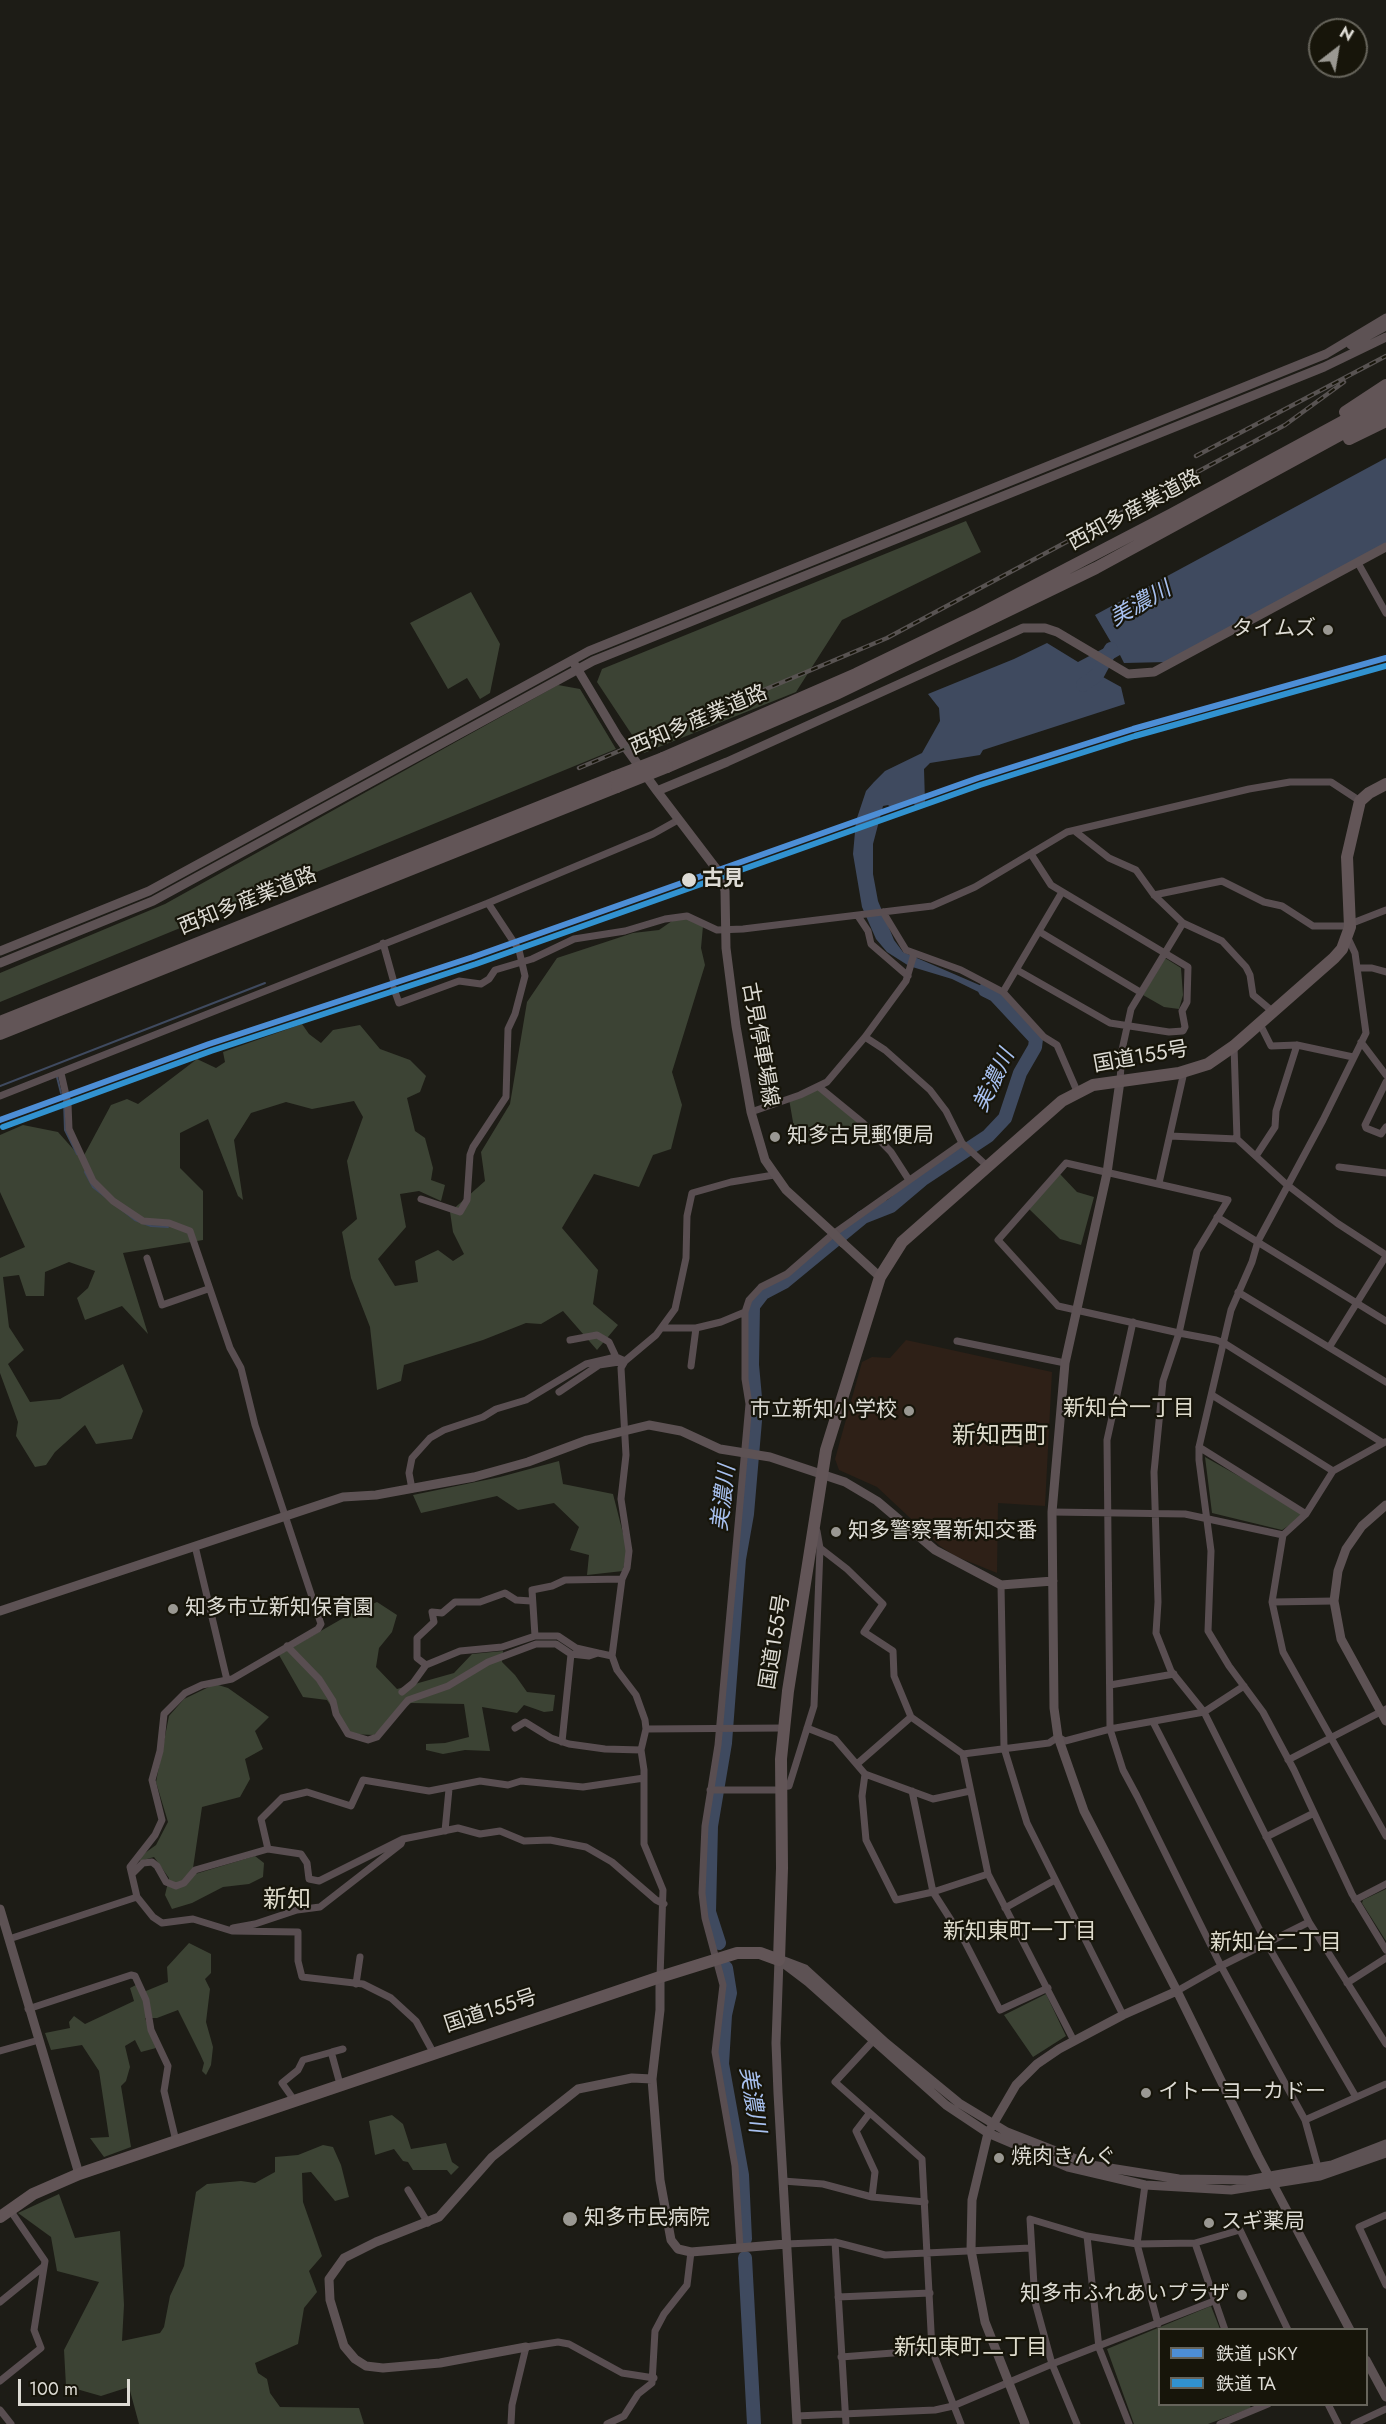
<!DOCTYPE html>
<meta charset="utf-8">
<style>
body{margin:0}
#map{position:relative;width:1386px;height:2424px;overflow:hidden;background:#1d1c16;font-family:Jost,"Noto Sans JP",sans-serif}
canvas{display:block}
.legend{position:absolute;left:1158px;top:2328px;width:210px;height:78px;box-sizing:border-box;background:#17150a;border:2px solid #66645b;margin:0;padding:8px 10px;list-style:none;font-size:18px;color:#dddbd4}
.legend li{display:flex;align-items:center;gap:12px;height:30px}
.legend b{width:30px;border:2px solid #66645b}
.north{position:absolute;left:1308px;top:18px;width:60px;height:60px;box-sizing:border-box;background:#17150a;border:2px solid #66645b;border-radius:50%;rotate:31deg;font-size:16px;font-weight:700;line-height:24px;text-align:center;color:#dddbd4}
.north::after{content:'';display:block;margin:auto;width:21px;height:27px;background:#9a9892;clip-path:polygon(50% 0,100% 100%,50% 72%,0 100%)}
.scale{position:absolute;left:18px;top:2379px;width:112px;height:27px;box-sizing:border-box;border:3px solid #dddbd4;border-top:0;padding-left:8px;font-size:18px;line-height:21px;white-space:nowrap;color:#dddbd4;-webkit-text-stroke:4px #17150a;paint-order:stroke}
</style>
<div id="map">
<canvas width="1386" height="2424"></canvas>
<ul class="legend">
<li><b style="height:8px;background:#4d8ed6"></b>鉄道 μSKY</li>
<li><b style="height:8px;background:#3192d0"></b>鉄道 TA</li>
</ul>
<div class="north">N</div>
<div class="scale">100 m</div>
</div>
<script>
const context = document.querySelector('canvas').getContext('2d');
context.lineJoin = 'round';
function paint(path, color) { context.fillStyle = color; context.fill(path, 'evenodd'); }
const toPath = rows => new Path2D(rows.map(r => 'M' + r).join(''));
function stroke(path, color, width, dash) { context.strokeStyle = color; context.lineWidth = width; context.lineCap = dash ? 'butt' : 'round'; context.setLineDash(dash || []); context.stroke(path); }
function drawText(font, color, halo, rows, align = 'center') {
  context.font = font + ' Jost,"Noto Sans JP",sans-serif'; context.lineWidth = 4.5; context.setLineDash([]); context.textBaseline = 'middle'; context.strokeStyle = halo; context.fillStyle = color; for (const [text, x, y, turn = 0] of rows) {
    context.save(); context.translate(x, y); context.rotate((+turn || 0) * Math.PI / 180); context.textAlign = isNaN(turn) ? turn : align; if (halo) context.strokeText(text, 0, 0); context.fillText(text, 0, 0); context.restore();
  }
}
paint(toPath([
 [906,1340,1052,1372,1045,1506,998,1503,997,1573,955,1556,940,1546,877,1487,839,1470,835,1459,862,1362,872,1357,890,1358]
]), '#2e2017');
paint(toPath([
 [966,521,981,552,842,620,796,692,644,753,597,682,602,669],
 [471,592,500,644,490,693,480,699,467,678,448,689,410,623],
 [558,685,580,689,616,749,0,1002,0,973,165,904],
 [682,914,703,926,701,948,705,965,672,1072,682,1105,671,1149,653,1155,639,1187,594,1174,562,1228,598,1270,593,1304,618,1325,597,1350,563,1311,541,1324,526,1323,483,1340,404,1365,401,1381,377,1390,370,1327,351,1278,342,1232,357,1219,347,1161,363,1117,354,1101,312,1109,286,1102,251,1113,234,1140,243,1200,238,1196,208,1119,180,1133,180,1168,203,1191,203,1240,123,1253,148,1334,122,1306,85,1320,77,1298,88,1288,95,1271,69,1262,45,1272,44,1296,26,1296,19,1275,3,1277,9,1327,24,1350,8,1364,30,1402,60,1399,123,1364,143,1411,132,1439,96,1444,85,1425,55,1452,46,1465,35,1467,16,1436,18,1422,0,1373,0,1258,25,1247,0,1192,0,1135,23,1125,58,1132,82,1159,111,1105,127,1099,138,1104,197,1059,216,1068,225,1062,223,1052,302,1024,309,1034,321,1043,333,1030,360,1025,380,1049,410,1060,426,1076,420,1092,407,1098,415,1131,425,1138,433,1168,431,1180,445,1185,441,1201,419,1191,400,1194,406,1227,378,1259,395,1286,418,1282,415,1261,438,1250,453,1261,464,1254,453,1232,450,1212,485,1181,481,1152,510,1104,527,1002,557,958,633,933,659,930],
 [1165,958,1181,968,1183,995,1179,1009,1164,1007,1143,995],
 [819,1087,863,1123,797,1145,789,1099],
 [1060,1174,1077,1192,1094,1197,1081,1245,1060,1239,1027,1207],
 [1205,1457,1306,1514,1282,1530,1212,1513],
 [559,1461,563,1484,613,1494,627,1549,623,1571,587,1575,589,1555,570,1550,579,1527,554,1503,518,1510,497,1496,421,1513,413,1495,500,1477],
 [377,1602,397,1615,392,1632,379,1648,376,1667,397,1689,454,1673,472,1654,503,1651,502,1662,515,1675,527,1692,555,1695,553,1711,544,1712,524,1705,517,1713,482,1707,490,1751,465,1750,443,1754,426,1750,426,1744,445,1743,469,1737,464,1704,411,1703,374,1735,349,1734,327,1700,303,1697,279,1655,352,1613],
 [215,1684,228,1688,269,1717,255,1731,263,1749,245,1759,250,1779,240,1797,202,1807,192,1875,255,1856,264,1863,263,1877,249,1884,223,1887,192,1903,172,1909,165,1895,169,1878,154,1857,140,1861,138,1858,156,1845,168,1822,156,1782,169,1716,184,1699],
 [1386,1889,1386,1941,1362,1903,1363,1900],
 [189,1943,211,1954,211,1973,205,1979,210,1989,206,2022,213,2047,211,2065,206,2075,202,2071,204,2063,200,2054,178,2010,157,2018,145,2018,156,2048,141,2052,135,2040,125,2046,130,2067,126,2081,121,2086,131,2147,104,2157,90,2138,109,2137,99,2071,82,2045,51,2050,45,2033,70,2028,69,2022,74,2016,85,2024,134,2001,130,1988,136,1985,141,1993,168,1982,167,1967],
 [1046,1994,1066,2036,1033,2057,1004,2015],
 [392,2115,403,2124,411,2149,446,2143,452,2162,459,2167,451,2175,447,2170,413,2170,408,2162,403,2161,394,2149,375,2155,369,2121],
 [323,2145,333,2147,341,2165,349,2197,335,2201,311,2172,302,2173,303,2202,322,2256,309,2271,317,2292,304,2308,298,2344,255,2363,258,2373,267,2379,270,2393,280,2407,359,2408,364,2424,139,2424,129,2387,101,2396,66,2386,64,2350,99,2282,57,2271,51,2237,18,2213,59,2194,75,2238,120,2231,124,2305,122,2341,160,2333,164,2327,170,2296,184,2266,196,2192,207,2184,241,2181,255,2183,275,2172,275,2157,298,2155],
 [1211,2306,1220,2329,1160,2330,1160,2404,1249,2404,1251,2408,1208,2424,1134,2424,1107,2349]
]), '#3c4334');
paint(toPath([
 [1386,458,1386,545,1168,662,1124,663,1120,655,1092,671,1121,687,1125,704,983,750,980,755,930,763,924,769,925,802,916,806,912,802,892,808,888,805,883,806,873,844,873,874,878,901,894,940,903,952,984,987,1001,997,999,1002,952,979,909,966,887,952,876,939,862,907,853,854,856,821,866,791,874,782,885,771,922,753,940,721,939,708,928,694,1014,659,1047,643,1078,662,1112,644,1095,615]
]), '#3f4a5f');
stroke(toPath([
 [57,1077,61,1093],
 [0,1086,265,983],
 [64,1101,65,1130,77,1154],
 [85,1172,93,1187,135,1220,151,1226,168,1227]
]), '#3f4a5f', 2);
stroke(toPath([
 [1083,685,1097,675,1111,649],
 [719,1943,709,1912,711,1826,725,1743,739,1559,747,1514,756,1409,752,1365,753,1306,763,1293,784,1282,863,1217,891,1206,923,1179,988,1136,1005,1118,1020,1073,1035,1047,1036,1039,995,995,985,990],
 [726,1968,730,1993,725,2015,722,2064,742,2175,745,2239],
 [745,2258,754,2424]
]), '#3f4a5f', 14);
stroke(toPath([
 [1358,563,1386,613],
 [1076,832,1109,858,1136,870,1154,895,1183,923,1222,941,1246,967,1250,975,1253,995,1272,1011],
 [1154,895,1222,881,1264,902,1282,906,1313,926,1347,926],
 [883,912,906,950,961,970,1003,992,1044,1037,1057,1045,1077,1091],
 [858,916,868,931,871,944,908,976],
 [1350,924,1386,910],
 [1040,932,1140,992],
 [1347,936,1355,953,1366,1033,1323,1120,1258,1241,1252,1262,1231,1310,1199,1447,1199,1460,1211,1551,1208,1631,1229,1666,1263,1712,1294,1770,1352,1894,1386,1950],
 [383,943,393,979],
 [1357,968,1372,968,1386,972],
 [1017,970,1110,1023,1169,1032,1183,1031,1185,1027,1182,1011,1187,1002,1188,967,1051,885,1031,854],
 [394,989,399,1003,459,981,481,984,489,979,495,970,532,959,574,939,625,931,665,919,687,916,717,930,743,929,932,906,975,887,1067,832,1249,789,1290,782,1331,782,1360,801],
 [1003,992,1062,892],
 [1259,1022,1271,1046,1297,1045,1353,1057],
 [865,1037,885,1050,930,1090,946,1111,962,1143,986,1165],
 [1361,1042,1386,1075],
 [1234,1046,1237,1139,1286,1184,1337,1223,1386,1255],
 [61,1073,68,1104,69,1129,93,1181,113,1201,143,1221,169,1223,190,1231,230,1348,241,1368,255,1425,321,1624,318,1629,232,1679,202,1685,185,1693,164,1714,160,1751,152,1780,162,1820,155,1835,130,1867,137,1897,153,1917,162,1923,193,1919,232,1931,298,1932,298,1961,302,1977,363,1984,391,1998,416,2021,433,2052],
 [1120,1081,1122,1050,1131,1009,1183,923],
 [1386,1082,1365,1125,1366,1128,1381,1134,1386,1127],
 [819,1087,863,1123,891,1152,909,1180],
 [0,1096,488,903,653,834,678,820],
 [751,1112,800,1095,827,1082,865,1037,906,981,914,954],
 [1170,1136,1237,1139],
 [1256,1156,1275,1127,1276,1111,1297,1045],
 [1339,1167,1386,1173],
 [1159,1183,1184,1072],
 [421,1199,460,1212,467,1200,470,1155,473,1147,506,1097,508,1029,515,1014,525,976,519,950,488,903],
 [1217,1217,1386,1321],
 [147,1258,162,1305,208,1289],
 [1238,1292,1386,1382],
 [1133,1322,1107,1440,1110,1729,1123,1770,1137,1796,1221,1966,1305,2120,1319,2171],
 [663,1328,696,1328,721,1322,745,1312],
 [570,1340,597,1335,609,1342,616,1357],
 [957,1341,1065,1363],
 [1330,1346,1386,1256],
 [691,1366,696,1328],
 [559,1392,599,1365,619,1362,622,1365],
 [1212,1395,1333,1471],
 [1385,1442,1333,1471,1306,1514,1283,1535,1272,1602,1283,1652,1386,1836],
 [1383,1443,1224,1343,1216,1340,1179,1333,1058,1306,998,1240,1066,1163,1228,1200,1197,1251,1179,1333,1163,1381,1154,1472,1158,1602,1156,1633,1171,1671,1204,1712,1309,1922,1386,2044],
 [1199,1447,1306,1514],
 [412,1489,409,1473,412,1458,430,1438,444,1430,483,1417,496,1409,526,1400,586,1364,616,1357,625,1361],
 [1052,1512,1185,1514,1283,1535],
 [195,1546,227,1680],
 [820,1548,847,1569,883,1604,864,1632,893,1651,894,1676,911,1717],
 [1001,1585,1004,1748,1027,1823,1123,2015],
 [1272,1602,1334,1601],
 [287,1646,319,1679,333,1701,336,1714,348,1734,368,1740,377,1737,408,1700,448,1686,488,1662,536,1644,556,1644,571,1654,589,1656,598,1653,612,1656],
 [598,1653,576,1648,558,1636,535,1636,532,1590,552,1586,565,1580,622,1579],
 [426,1665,417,1658,417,1638,434,1622,432,1612,442,1613,455,1602,480,1602,505,1593,516,1600,531,1601],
 [1110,1685,1174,1674],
 [402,1692,413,1683,426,1665,460,1651,502,1647,535,1636],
 [1153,1722,1267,1944,1356,2097],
 [515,1728,525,1722,551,1738,569,1744,605,1749,641,1750],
 [807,1728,835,1739,865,1774,933,1799,970,1791],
 [646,1729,784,1728],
 [562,1742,571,1654],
 [963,1754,988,1874,1074,2041],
 [1288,1760,1386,1709],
 [857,1764,911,1717,963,1754,1049,1743,1058,1737,1065,1741,1110,1729,1204,1712,1244,1686],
 [865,1774,862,1796,866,1840,896,1900,933,1892,988,1874],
 [781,1787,789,1786,814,1706,820,1548,817,1531],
 [710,1790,781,1790],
 [912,1791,933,1892,965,1942,1000,2010,1048,1988],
 [445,1831,449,1789],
 [1266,1837,1314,1813],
 [268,1849,261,1819,282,1798,307,1792,351,1806,363,1780,429,1791,480,1781,508,1785,521,1781,583,1787,644,1778],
 [132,1874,143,1863,152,1862,157,1866,166,1882,176,1886,184,1883,195,1870,268,1849,301,1854,307,1863,309,1879,319,1881,403,1839,458,1828,480,1834,500,1831,524,1841,550,1840,586,1847,612,1862,656,1900,664,1904],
 [1355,1900,1386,1884],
 [1005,1908,1055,1880],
 [233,1928,255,1924,297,1910,320,1907,401,1844,403,1839],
 [9,1939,137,1897],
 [660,1977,663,1890,644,1844,644,1770,641,1750,646,1729,645,1720,636,1695,617,1670,612,1656,622,1579,627,1568,629,1551,621,1499,626,1455,621,1368,625,1361,656,1335,675,1309,686,1258,687,1216,692,1193,731,1182,774,1175],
 [1347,1983,1386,1958],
 [356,1984,360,1957],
 [1177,1991,1221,1966,1309,1922],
 [28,2009,131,1975,135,1976,146,2000,151,2030,168,2066,164,2091,176,2141],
 [873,2041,835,2082,922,2159,932,2350,961,2424],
 [0,2051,39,2040],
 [340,2084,332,2055,332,2052,343,2049],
 [294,2100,282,2083,298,2070,303,2060,332,2052],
 [869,2114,856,2131,875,2172,872,2197],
 [1305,2120,1386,2084],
 [783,2181,823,2184,872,2197,925,2202],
 [1145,2185,1137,2244,1158,2324],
 [408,2190,428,2223],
 [1386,2215,1359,2227,1386,2285],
 [1087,2236,1099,2348,1129,2424],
 [835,2242,846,2424],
 [1195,2243,1225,2330],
 [786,2244,835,2242,885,2255,1030,2248],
 [740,2248,735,2166,715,2052,723,1985,705,1918,702,1893,705,1826,718,1745,749,1404,745,1379,745,1312,749,1300,761,1287,787,1274,833,1234,962,1143],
 [838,2297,930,2293],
 [0,2302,43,2267],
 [841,2357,932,2350],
 [0,2381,41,2348,34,2330,45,2261,10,2210],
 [1328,2404,1338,2424],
 [0,2410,11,2424],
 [796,2416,935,2410,953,2406,1052,2364,1214,2301],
 [511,2424,512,2405,526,2347,558,2342,569,2344,622,2373,654,2378],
 [607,2424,624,2416,638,2394,652,2383,655,2331,664,2314,687,2285,691,2252],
 [1077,2424,1052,2364,1035,2302,1030,2219,1087,2236,1137,2244,1195,2243,1240,2230,1288,2330],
 [1220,2424,1268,2404],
 [1354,2424,1386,2409]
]), '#594e51', 7);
stroke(toPath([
 [1351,345,1386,326],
 [575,665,618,737,657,791,727,762,1023,628,1045,628,1057,632,1128,674,1154,672,1386,547],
 [657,791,721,875,725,891,726,948,736,1026,751,1112,765,1160,786,1190,833,1233],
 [0,951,149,891,589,651,1326,354,1386,318],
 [0,963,153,901,593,661,1324,367,1386,337],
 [1120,1081,1107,1173,1065,1363,1052,1512,1054,1708,1058,1737,1084,1811,1177,1991,1258,2156,1350,2330],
 [843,1243,880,1277],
 [1386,1505,1362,1526,1346,1549,1338,1571,1334,1601,1341,1639,1386,1721],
 [0,1611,343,1497,376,1495,474,1477,528,1462,587,1440,649,1425,681,1431,720,1449,770,1457,845,1482,877,1501,935,1550,1001,1585,1053,1581],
 [0,1909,79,2174],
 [779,1960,808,1982,946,2105,988,2133,1068,2167,1145,2185,1231,2190,1320,2176,1386,2153],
 [779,1960,776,2043,778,2093,797,2424],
 [784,1961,805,1969,886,2043,959,2103,1007,2132,1091,2165,1179,2179,1248,2180,1332,2165,1386,2144],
 [660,1977,660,2010,652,2079,660,2180,671,2240,678,2249,691,2252,786,2244],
 [526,2347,440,2363,383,2368,366,2366,355,2359,344,2346,330,2300,329,2279,344,2258,376,2242,439,2217,492,2157,578,2089,632,2078,652,2079],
 [1366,2360,1386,2397],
 [1025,2424,985,2322,971,2250,972,2200,988,2133,1016,2085,1037,2064,1059,2049,1123,2015,1177,1991]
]), '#5d5254', 9);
stroke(toPath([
 [1345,412,1386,385],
 [1349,439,1386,421],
 [663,758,856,674,976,616,1172,514,1386,398],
 [667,767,836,694,1096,568,1386,410],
 [0,1022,614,777],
 [0,1034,617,787],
 [0,2217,33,2194,79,2174,660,1977,737,1953,760,1953,779,1960,782,1868,781,1759,788,1691,826,1450,880,1277,902,1242,1062,1101,1093,1085,1179,1073,1208,1064,1234,1046,1334,958,1342,949,1350,927,1347,857,1360,801,1369,793,1386,784]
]), '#625557', 12);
const rail = toPath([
 [1196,456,1386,356],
 [579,768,887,638,1285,425,1344,382]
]);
stroke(rail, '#585352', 4.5);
stroke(rail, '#17150a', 2, [7]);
stroke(toPath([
 [833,1233,843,1243]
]), '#5d5254', 9);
stroke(toPath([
 [614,777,663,758],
 [617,787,667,767]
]), '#625557', 12);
stroke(toPath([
 [0,1120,209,1044,473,957,978,778,1133,729,1386,658]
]), '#4d8ed6', 6);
stroke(toPath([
 [3,1127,211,1051,476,964,980,785,1135,736,1386,666]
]), '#3192d0', 6);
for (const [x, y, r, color] of [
 [1328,630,6,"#9a9892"],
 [689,880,8,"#dddbd4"],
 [775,1137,6,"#9a9892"],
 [909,1411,6,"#9a9892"],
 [836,1532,6,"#9a9892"],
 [173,1609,6,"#9a9892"],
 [1146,2093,6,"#9a9892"],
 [999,2158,6,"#9a9892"],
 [570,2219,8,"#9a9892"],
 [1209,2223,6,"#9a9892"],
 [1242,2295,6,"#9a9892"]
]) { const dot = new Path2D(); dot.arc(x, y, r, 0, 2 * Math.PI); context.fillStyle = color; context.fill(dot); stroke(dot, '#17150a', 2); }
drawText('21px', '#dddbd4', '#17150a', [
 ["西知多産業道路",1135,511,-28],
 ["西知多産業道路",699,721,-23],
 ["西知多産業道路",248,902,-22],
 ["古見停車場線",759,1045,80],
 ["国道155号",1141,1058,-10],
 ["国道155号",776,1642,-81],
 ["国道155号",491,2012,-18]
]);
drawText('21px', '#dddbd4', '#17150a', [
 ["タイムズ",1316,630,"right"],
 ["知多古見郵便局",787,1137],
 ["市立新知小学校",897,1411,"right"],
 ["知多警察署新知交番",848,1532],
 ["知多市立新知保育園",185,1609],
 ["イトーヨーカドー",1158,2093],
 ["焼肉きんぐ",1011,2158],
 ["知多市民病院",584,2219],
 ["スギ薬局",1221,2223],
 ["知多市ふれあいプラザ",1230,2295,"right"]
], 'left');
drawText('bold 21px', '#dddbd4', '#17150a', [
 ["古見",702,880]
], 'left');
drawText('italic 22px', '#a8c1f0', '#17150a', [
 ["美濃川",1141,605,-30],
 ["美濃川",995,1081,-64],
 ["美濃川",725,1498,-83],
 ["美濃川",751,2100,81]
]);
drawText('22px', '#dedbcc', '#17150a', [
 ["新知台一丁目",1129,1410],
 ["新知東町一丁目",1020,1933],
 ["新知台二丁目",1276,1944],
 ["新知東町二丁目",971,2349]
]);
drawText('24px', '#dedbcc', '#17150a', [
 ["新知西町",1000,1437],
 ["新知",287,1901]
]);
</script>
